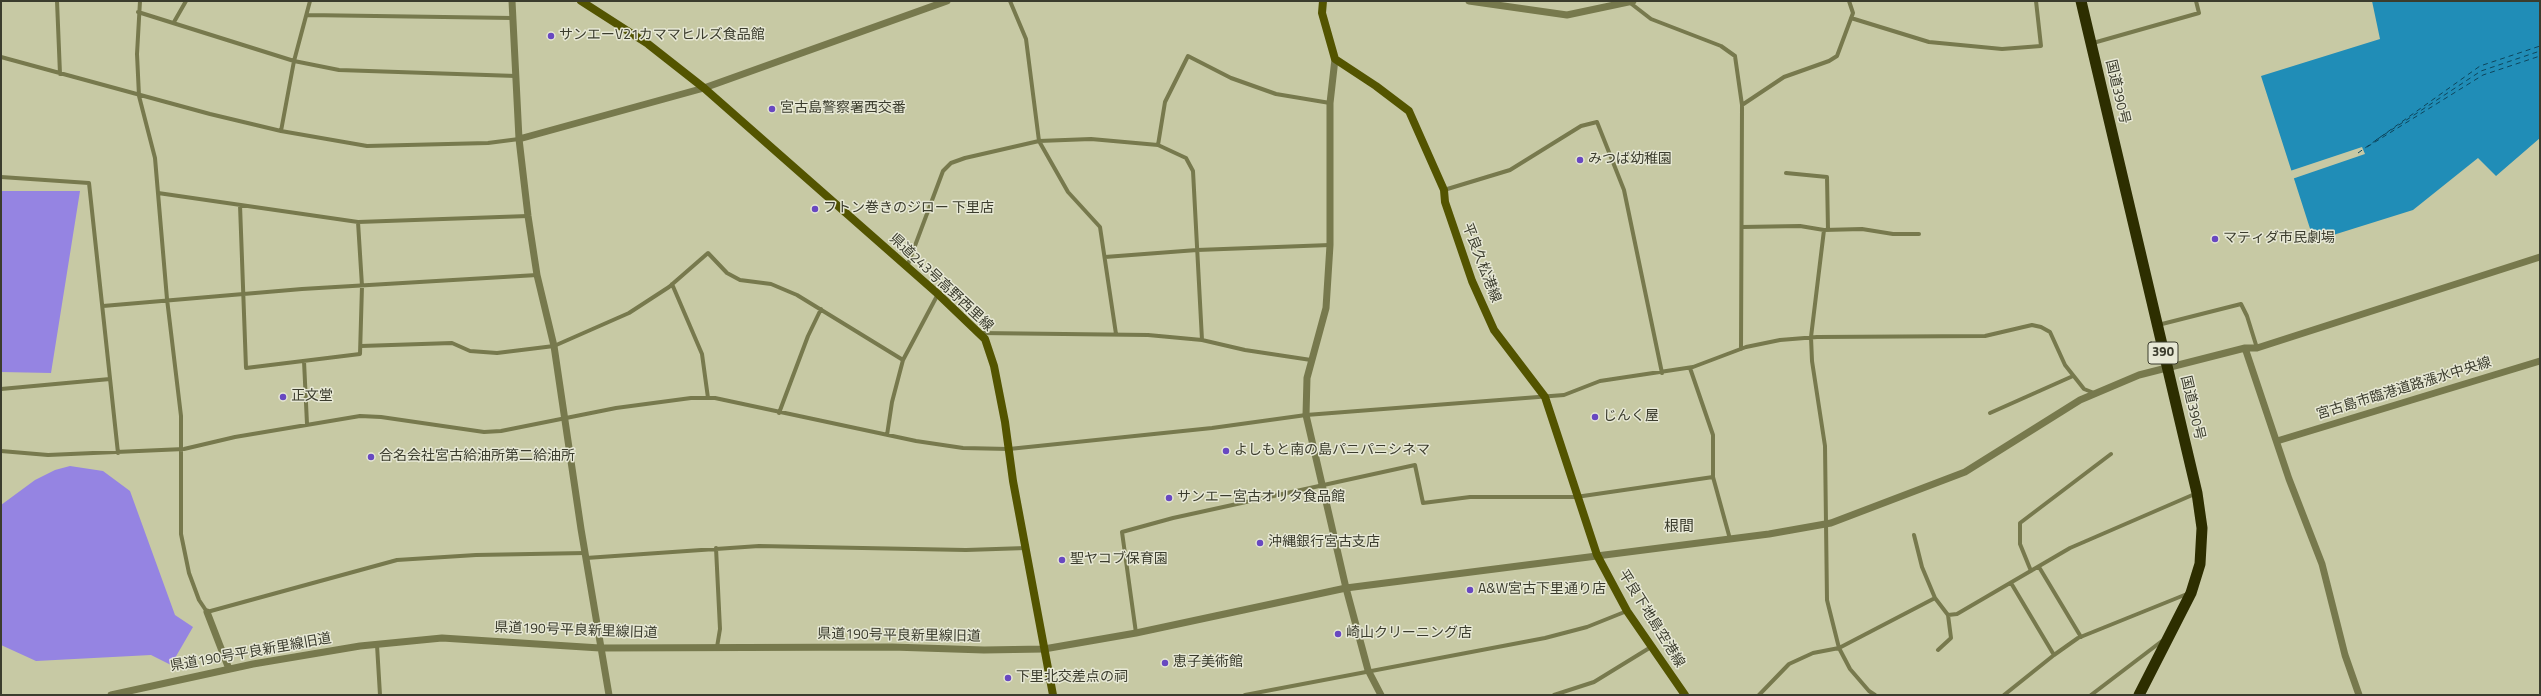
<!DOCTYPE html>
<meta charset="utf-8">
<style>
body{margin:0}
#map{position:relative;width:2541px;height:696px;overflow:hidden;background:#c7c9a4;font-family:"Titillium Web",sans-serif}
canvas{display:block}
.frame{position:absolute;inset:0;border:2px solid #3b3c2d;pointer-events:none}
</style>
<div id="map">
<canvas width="2541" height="696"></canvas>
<div class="frame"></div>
</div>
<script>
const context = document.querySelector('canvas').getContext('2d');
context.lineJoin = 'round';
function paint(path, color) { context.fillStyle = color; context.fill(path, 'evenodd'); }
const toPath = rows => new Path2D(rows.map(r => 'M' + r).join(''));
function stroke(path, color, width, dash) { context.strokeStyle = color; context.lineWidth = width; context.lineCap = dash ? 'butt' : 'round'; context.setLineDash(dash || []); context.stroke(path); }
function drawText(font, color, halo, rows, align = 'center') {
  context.font = font + ' "Titillium Web","Noto Sans JP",sans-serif'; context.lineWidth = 3; context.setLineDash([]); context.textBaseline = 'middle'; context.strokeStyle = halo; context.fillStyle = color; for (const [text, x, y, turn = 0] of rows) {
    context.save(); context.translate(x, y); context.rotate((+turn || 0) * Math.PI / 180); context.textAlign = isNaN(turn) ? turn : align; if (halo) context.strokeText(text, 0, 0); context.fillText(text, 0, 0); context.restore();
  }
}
paint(toPath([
 [1,191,80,191,51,373,1,372],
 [70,466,103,471,130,491,175,615,193,627,171,665,151,655,36,661,1,645,1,505,35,480,55,470]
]), '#9584e2');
paint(toPath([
 [2372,1,2540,1,2540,138,2496,176,2478,158,2413,210,2314,241,2261,76,2380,39]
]), '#208db7');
paint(toPath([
 [2362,147,2365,154,2292,179,2290,171]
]), '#c7c9a4');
stroke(toPath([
 [2376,140,2481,71,2540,51],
 [2367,147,2483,75,2540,56],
 [2358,153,2480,66,2540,46]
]), '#0d465d', 1, [5, 4]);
stroke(toPath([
 [57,1,60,74],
 [140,1,137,54,139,96,155,158,167,299,181,416,181,534,189,573,199,600,207,612,397,560,476,555,585,553],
 [1010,1,1026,39,1039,141,1068,192,1100,227,1116,334],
 [1629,2,1651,19,1721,46,1735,56,1742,105],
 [138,12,294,61,339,70,516,76],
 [307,15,512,18],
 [1851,18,1929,42,2002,49,2041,46,2036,1],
 [174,22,186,1],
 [2093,43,2199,13,2196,1],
 [1,57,210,114,281,131,367,146,488,143,519,139],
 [281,131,294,61,310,1],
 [1158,145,1165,102,1188,56,1231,78,1276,94,1330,103],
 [1786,173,1827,177,1828,230],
 [1,177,89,183,118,453],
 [1444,190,1510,170,1581,126,1597,122,1624,190,1662,373],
 [158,193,358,222,528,216],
 [240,205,246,368,360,354,362,286,358,222],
 [1742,227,1800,226,1824,230,1811,337,1812,361,1825,446,1827,600,1839,648,1850,669,1869,691,1875,695],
 [1824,230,1862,229,1893,234,1919,234],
 [1105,257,1197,250,1330,245],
 [907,267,943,171,951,163,965,158,1039,141,1091,139,1158,145,1186,158,1193,171,1202,340],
 [672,284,702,354,708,398],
 [103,306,302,289,537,275],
 [2158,325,2241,304,2247,316,2257,348],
 [980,333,1148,335,1202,340,1245,350,1311,360],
 [361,346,452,343,470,351,497,353,554,346,629,313,669,287,708,253,727,273,740,280,771,284,797,295,903,360],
 [1741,349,1742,105,1784,77,1829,61,1837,56,1853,13,1849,1],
 [304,361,307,424],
 [1690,368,1713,435,1713,477,1730,539],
 [1,389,110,379],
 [779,413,808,336,821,309],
 [1990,413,2073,376],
 [887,435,892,402,903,360,938,294],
 [1,451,48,455,184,449,235,437,360,416,381,417,484,432,501,431,616,408,691,398,715,398,916,441,963,448,1009,449,1212,428,1306,415,1564,395,1600,381,1693,367,1746,347,1780,340,1817,337,1985,336,2032,325,2041,327,2050,332,2065,365,2084,389,2094,393],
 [1914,535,1922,567,1935,598,1948,615,1957,614,2070,548,2197,493],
 [716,548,720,629,717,647],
 [586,558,759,546,966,550,1026,548],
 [2039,567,2081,637],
 [2031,571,2020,544,2020,523,2111,454],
 [2011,583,2054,655],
 [1136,633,1122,532,1173,518,1415,465,1423,503,1470,497,1576,497,1713,477],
 [377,645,380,695],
 [1938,650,1951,638,1948,615],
 [1245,695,1545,638,1587,627,1627,611],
 [1554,695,1594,682,1651,647],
 [1759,695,1789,664,1813,653,1839,648,1935,598],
 [2004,695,2054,655,2078,638,2187,594],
 [2091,695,2162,641]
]), '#77794d', 4);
stroke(toPath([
 [512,1,519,139,528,216,537,275,554,346,581,529,609,695],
 [1469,1,1567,15,1633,1],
 [1335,59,1330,103,1330,245,1326,308,1307,378,1306,415,1346,588,1368,670,1381,695],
 [519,139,704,88,947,1],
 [2245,348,2289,479,2322,564,2345,655,2359,695],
 [2277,441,2540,361],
 [207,612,229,669],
 [111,695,253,664,360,646,442,638,600,648,892,647,984,650,1044,649,1136,633,1346,588,1769,534,1831,523,1965,472,2080,400,2139,375,2245,348,2257,348,2540,257]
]), '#77794d', 7);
stroke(toPath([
 [581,1,648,44,704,88,938,294,985,339,994,366,1005,422,1013,481,1053,695],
 [1323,1,1322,13,1335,59,1376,86,1409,111,1444,190,1445,202,1472,281,1494,330,1545,397,1597,555,1627,611,1685,695]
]), '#535400', 8);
stroke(toPath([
 [2081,1,2197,493,2202,528,2200,564,2191,593,2139,695]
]), '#2d2e00', 11);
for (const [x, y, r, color] of [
 [551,36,4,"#6848c1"],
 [772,109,4,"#6848c1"],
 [1580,160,4,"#6848c1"],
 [815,209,4,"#6848c1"],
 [2215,239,4,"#6848c1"],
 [283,397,4,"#6848c1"],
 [1595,417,4,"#6848c1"],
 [1226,451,4,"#6848c1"],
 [371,457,4,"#6848c1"],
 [1169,498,4,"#6848c1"],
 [1260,543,4,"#6848c1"],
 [1062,560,4,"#6848c1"],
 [1470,590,4,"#6848c1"],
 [1338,634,4,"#6848c1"],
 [1165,663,4,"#6848c1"],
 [1008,678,4,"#6848c1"]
]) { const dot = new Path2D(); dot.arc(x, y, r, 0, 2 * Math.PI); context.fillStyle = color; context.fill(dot); stroke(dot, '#e7e8d5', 1.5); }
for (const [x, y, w] of [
 [2163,353,30]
]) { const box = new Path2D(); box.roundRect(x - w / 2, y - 11, w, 22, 3); context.fillStyle = '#e7e8d5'; context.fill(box); stroke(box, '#3b3c2d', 1); }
drawText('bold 13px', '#3b3c2d', null, [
 ["390",2163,353]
]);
drawText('14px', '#3b3c2d', '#e7e8d5', [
 ["サンエーV21カママヒルズ食品館",559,36],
 ["宮古島警察署西交番",780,109],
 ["みつば幼稚園",1588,160],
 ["フトン巻きのジロー 下里店",823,209],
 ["マティダ市民劇場",2223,239],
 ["正文堂",291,397],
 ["じんく屋",1603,417],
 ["よしもと南の島パニパニシネマ",1234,451],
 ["合名会社宮古給油所第二給油所",379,457],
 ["サンエー宮古オリタ食品館",1177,498],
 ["沖縄銀行宮古支店",1268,543],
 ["聖ヤコブ保育園",1070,560],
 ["A&W宮古下里通り店",1478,590],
 ["崎山クリーニング店",1346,634],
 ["恵子美術館",1173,663],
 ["下里北交差点の祠",1016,678]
], 'left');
drawText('14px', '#3b3c2d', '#e7e8d5', [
 ["国道390号",2117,92,77],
 ["平良久松港線",1481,263,69],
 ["県道243号高野西里線",941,283,43],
 ["宮古島市臨港道路漲水中央線",2404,389,-17],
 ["国道390号",2192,408,77],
 ["平良下地島空港線",1651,619,58],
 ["県道190号平良新里線旧道",576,631,2],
 ["県道190号平良新里線旧道",899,636,1],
 ["県道190号平良新里線旧道",251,653,-10]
]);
drawText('15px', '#3b3c2d', '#e7e8d5', [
 ["根間",1679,527]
]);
</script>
